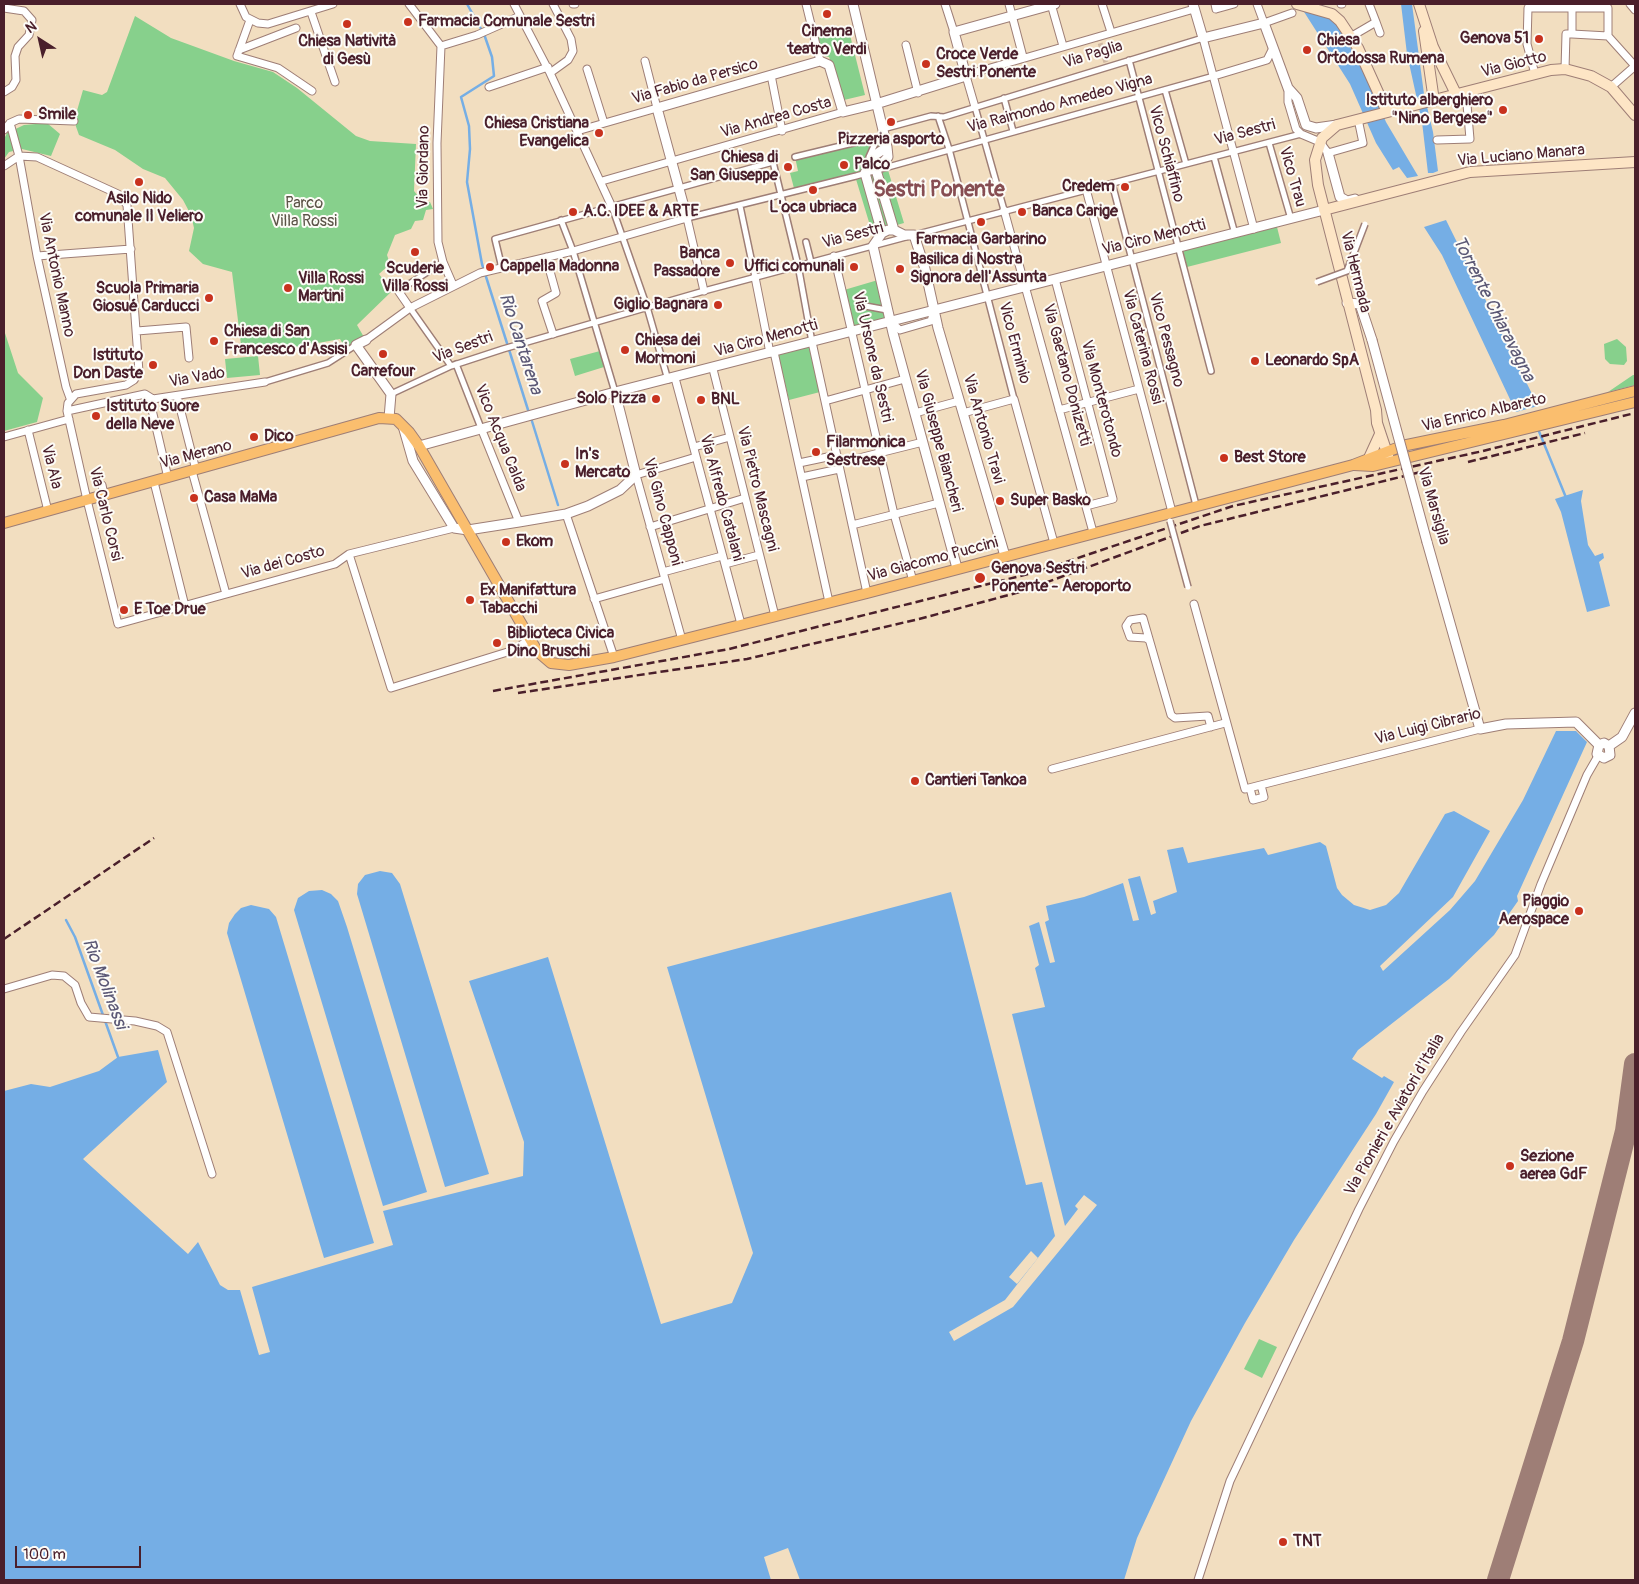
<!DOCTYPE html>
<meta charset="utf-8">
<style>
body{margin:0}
#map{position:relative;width:1639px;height:1584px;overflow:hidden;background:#f2dec0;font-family:Pangolin,sans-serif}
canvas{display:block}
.frame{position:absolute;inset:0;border:5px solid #4a1f2b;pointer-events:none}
.north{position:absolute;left:15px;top:15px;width:50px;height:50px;-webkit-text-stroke:4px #fdfcf7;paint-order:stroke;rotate:325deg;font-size:14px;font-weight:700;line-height:20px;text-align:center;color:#4a1f2b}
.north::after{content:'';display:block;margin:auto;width:18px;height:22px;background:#4a1f2b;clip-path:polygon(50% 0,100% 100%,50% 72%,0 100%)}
.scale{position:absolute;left:15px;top:1546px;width:126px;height:22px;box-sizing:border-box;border:2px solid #4a1f2b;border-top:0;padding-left:6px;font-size:15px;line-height:18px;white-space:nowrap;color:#4a1f2b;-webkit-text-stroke:4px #fdfcf7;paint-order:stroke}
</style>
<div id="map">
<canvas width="1639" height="1584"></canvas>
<div class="frame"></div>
<div class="north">N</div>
<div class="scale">100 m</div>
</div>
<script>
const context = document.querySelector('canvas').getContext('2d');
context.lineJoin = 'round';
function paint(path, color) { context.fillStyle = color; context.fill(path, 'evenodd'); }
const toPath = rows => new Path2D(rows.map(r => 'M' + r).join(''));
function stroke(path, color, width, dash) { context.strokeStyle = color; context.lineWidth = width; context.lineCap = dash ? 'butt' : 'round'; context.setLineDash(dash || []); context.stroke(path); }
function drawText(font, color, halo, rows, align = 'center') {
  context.font = font + ' Pangolin,sans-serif'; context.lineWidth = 4; context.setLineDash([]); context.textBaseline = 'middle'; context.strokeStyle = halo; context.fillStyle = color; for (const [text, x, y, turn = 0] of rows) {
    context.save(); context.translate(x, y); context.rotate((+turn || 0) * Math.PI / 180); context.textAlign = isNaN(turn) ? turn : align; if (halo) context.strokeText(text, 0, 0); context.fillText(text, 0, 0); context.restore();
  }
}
paint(toPath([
 [135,16,171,38,234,61,273,72,297,88,356,136,370,141,416,144,414,191,423,202,430,202,433,209,426,210,423,220,415,221,411,229,395,235,387,255,390,264,379,274,392,291,357,325,365,339,354,342,346,349,340,339,302,346,242,353,232,272,203,264,189,251,194,228,191,215,183,200,165,178,143,169,115,150,79,135,74,121,83,90,102,95,107,92],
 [849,31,865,95,844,100,829,57,824,56,818,37],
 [47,123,60,134,51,156,22,149,9,152,4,159,4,139,7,133,24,125],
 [878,137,904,223,872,232,855,176,795,192,790,173,798,171,795,157],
 [1277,227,1281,243,1187,267,1183,251],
 [878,280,887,318,854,327,844,290],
 [4,330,18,373,43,398,37,422,4,431],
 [1617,339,1626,347,1627,361,1624,365,1610,364,1605,359,1604,344],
 [809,347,820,392,789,400,778,354],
 [600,351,604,367,575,376,570,359],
 [258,356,260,375,227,378,225,359],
 [1633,375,1635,375,1635,385,1608,392],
 [1259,1339,1277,1347,1262,1378,1244,1369]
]), '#87d08c');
paint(toPath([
 [1299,4,1322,4,1337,24,1365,73,1386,122,1418,176,1407,178,1399,167,1393,170,1376,143,1350,84],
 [1401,4,1412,4,1424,94,1433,132,1438,171,1433,173,1428,173,1422,122,1407,54],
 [1446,220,1538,406,1516,412,1442,255,1424,227],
 [1583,490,1581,501,1588,545,1595,556,1603,553,1604,558,1599,562,1610,606,1587,612,1561,512,1555,499],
 [1556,731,1576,731,1587,742,1517,896,1518,901,1494,935,1449,979,1358,1050,1352,1059,1382,1078,1384,1076,1394,1082,1376,1114,1294,1240,1245,1323,1191,1421,1137,1538,1124,1580,800,1580,788,1548,764,1557,771,1580,4,1580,4,1091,31,1084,50,1087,99,1071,118,1057,158,1050,167,1082,83,1159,188,1254,198,1242,220,1285,228,1290,240,1290,259,1355,270,1352,252,1287,393,1245,383,1211,523,1176,524,1142,469,981,548,957,661,1324,732,1303,753,1253,667,967,951,892,1026,1185,1042,1182,1055,1236,1005,1300,949,1332,954,1341,1013,1307,1097,1205,1084,1195,1075,1206,1078,1209,1065,1226,1012,1014,1045,1007,1035,968,1039,965,1029,926,1039,922,1050,963,1055,962,1045,922,1049,920,1046,906,1084,897,1123,883,1133,921,1139,920,1128,879,1140,876,1151,915,1156,913,1153,901,1177,892,1167,850,1183,847,1188,863,1264,848,1268,855,1320,842,1326,846,1337,888,1342,895,1354,905,1370,910,1386,905,1399,893,1445,814,1454,811,1490,831,1453,897,1380,966,1383,971,1450,910,1475,881,1523,800],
 [380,871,392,873,400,884,489,1174,445,1187,357,894,358,884,365,875],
 [322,890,331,894,338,901,347,927,427,1192,383,1206,294,910,298,898,309,891],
 [251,905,269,909,276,917,374,1243,324,1258,227,933,229,923,235,914,241,908]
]), '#75aee5');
paint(toPath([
 [1031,1251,1038,1258,1017,1284,1009,1277]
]), '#f2dec0');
stroke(toPath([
 [467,4,484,34,492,57,494,76,461,97,469,126,470,149,467,182,482,264,529,413],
 [531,418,558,505],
 [1538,429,1567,500],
 [66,920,75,937,118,1057]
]), '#75aee5', 2.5);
stroke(toPath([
 [1498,1580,1573,1341,1626,1131,1635,1064]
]), '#9e7e76', 22);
stroke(toPath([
 [1098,36,1107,66]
]), '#d0b8a2', 5, [5, 2.5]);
const pedestrian = toPath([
 [1129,60,1211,371],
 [1165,90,1186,164],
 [1004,98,1013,131],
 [975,107,1004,210],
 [938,116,949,149,1014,399],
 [883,129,931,116,944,117,1203,38],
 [1269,143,1291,219],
 [795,157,878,137],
 [869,157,878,137],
 [1214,157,1235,234],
 [1112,183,1196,505],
 [740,206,755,277],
 [612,207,647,307,668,380],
 [687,218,856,176,1214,76],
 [561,220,573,251,615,392],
 [914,235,1301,134],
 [806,242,811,262],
 [502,268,495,239,773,162,798,265,812,342],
 [406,286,443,262],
 [860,305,887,310],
 [410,308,451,366],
 [456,364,481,428],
 [265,382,328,363,356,345],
 [391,394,451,366,503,349,704,291,906,237]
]);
const minor = toPath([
 [240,4,246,17,258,23,268,24,333,4],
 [409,4,441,46],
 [514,4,550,73,612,207],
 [573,4,575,4],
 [806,4,820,61],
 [945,4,954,32],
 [1009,4,1023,57],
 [1051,4,1063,46],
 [1102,4,1111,32],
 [1215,4,1216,9,1234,4],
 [1257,4,1264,23,1292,13],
 [1341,4,1342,4],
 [1572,4,1572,8,1608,8,1608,36],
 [1630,4,1635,10],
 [4,8,24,11,32,20,29,35,18,47,15,56,16,80,12,87,4,92],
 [311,12,335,82],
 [250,20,237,56,278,68,312,91],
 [1376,22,1380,33],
 [1572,34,1608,36,1635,66],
 [1352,36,1376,22,1369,4],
 [1203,38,1254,229],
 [906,45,918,93],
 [441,46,437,143,438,242,443,262,453,285],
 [441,46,477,35,520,16],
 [239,50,296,28],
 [587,69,604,123],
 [550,73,568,60,573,51,571,39,553,4],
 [1535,74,1527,44,1528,8,1572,8,1572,34,1566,34,1565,69],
 [771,75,782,131],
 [1214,76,1267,60,1272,50],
 [489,87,548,67],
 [1611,87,1635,66],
 [1288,88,1288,102,1296,129,1301,134,1320,142,1328,153,1363,143,1358,119],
 [975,107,966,76,973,73,1194,9],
 [10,123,19,156,37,256,66,387,70,398],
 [4,130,10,123,19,119,74,121],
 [577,131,657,108,645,61],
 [1437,140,1470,139,1466,93],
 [4,166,19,156,37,157,118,194,127,205,139,372,134,380,126,385,76,394,68,403,67,411,87,500,118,624,335,564,349,554,454,528],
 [602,181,843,112],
 [1086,189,1172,512],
 [1004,210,1093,532],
 [37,256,131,249],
 [834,256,894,514,913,581],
 [546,257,556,293,542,301,553,334],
 [755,277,770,353],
 [1055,279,1113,499,1086,506],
 [406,286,399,292,410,308],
 [890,321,900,330,931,321,934,311],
 [137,331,186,327,189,358],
 [366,340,410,308,480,273,573,251,687,218,704,291],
 [812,342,867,593],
 [774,352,829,602],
 [713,369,775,616],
 [675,378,741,624],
 [177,396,196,470],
 [149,397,168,478],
 [825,401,905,379],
 [1059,410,1139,389],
 [67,411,145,394,153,399,265,382],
 [915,413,959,401],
 [963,413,1014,399,1054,543],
 [481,428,519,522],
 [28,430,48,511],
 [4,437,69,419],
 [694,447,730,437],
 [799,463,837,455],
 [839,463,923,442],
 [192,471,226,594],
 [802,477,839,469],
 [154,482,185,606],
 [102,485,104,495],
 [566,514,614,657],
 [852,525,939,503],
 [650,527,745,498],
 [349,554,391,688,514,650,530,639],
 [725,564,759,555],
 [663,572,722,556],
 [594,599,665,579],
 [1194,604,1245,789,1480,729],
 [682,640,636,475,696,457],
 [1149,640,1146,638,1130,637,1126,626,1130,620,1143,618,1171,715,1175,718,1208,716,1211,727],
 [1052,769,1225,723],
 [1250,788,1253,800,1264,797,1261,785],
 [4,989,52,975,64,976,75,985,81,1003,89,1017,135,1021,157,1026,167,1032,212,1174],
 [1198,1580,1230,1481,1359,1209,1394,1141,1423,1091,1461,1032,1515,955,1541,884,1587,775,1598,756]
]);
const tertiary = toPath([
 [853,4,887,147,888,157,876,170,894,230],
 [1193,4,1203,38,1264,23,1288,88,1297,98,1306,125,1316,128,1337,125],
 [1328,153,1340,197,1347,201,1355,199],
 [687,218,657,108,820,61,829,65,843,112,876,104,966,76,954,32,1055,4],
 [882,233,865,173,875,155,887,147],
 [1347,303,1360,304,1372,340],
 [366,340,356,345,391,394,389,418],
 [403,426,413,461,454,528,468,530,519,522,566,514,588,506,620,490,636,475,615,392],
 [419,446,615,392,1324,210],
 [1427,542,1480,729,1506,724,1576,722,1599,745],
 [957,568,893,333,873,246,882,233,888,230,894,230,904,235,914,235,925,269,938,328,1005,556],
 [1599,745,1604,743,1609,746,1622,737,1635,713],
 [1599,745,1597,754,1604,758,1610,755,1609,746]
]);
const secondary = toPath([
 [1297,4,1332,14,1340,21,1358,48,1387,112],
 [1419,4,1433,47,1457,96],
 [1424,31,1434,101],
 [1324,210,1470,172,1635,162],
 [1369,458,1380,434],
 [1389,459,1377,423,1376,410,1318,185,1315,160,1322,138,1337,125,1551,70,1565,69,1591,76,1611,87,1635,115]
]);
const primary = toPath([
 [1354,465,1373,466,1635,402],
 [4,523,379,418,396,419,409,432,419,446,537,651,551,663,569,665,614,657,867,593,1353,465,1402,446,1504,425,1635,391]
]);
stroke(pedestrian, '#9e7e76', 8);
stroke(minor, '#9e7e76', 9);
stroke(tertiary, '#9e7e76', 11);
stroke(secondary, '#9e7e76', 12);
stroke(primary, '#9e7e76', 12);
stroke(pedestrian, '#fff', 5);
stroke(minor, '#fff', 7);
stroke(tertiary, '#fff', 9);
stroke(secondary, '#fde5c5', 10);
stroke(primary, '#fabe6e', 10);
stroke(toPath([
 [1468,462,1585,433],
 [493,691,729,649,1036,572,1233,506,1483,451,1635,413],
 [518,693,747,659,919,619,1020,592,1200,526,1429,470],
 [4,939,154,838]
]), '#4a1f2b', 2.5, [8, 4]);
const pedestrianBridge = toPath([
 [1317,282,1347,271,1365,224],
 [1170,521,1188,587]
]);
const tertiaryBridge = toPath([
 [1372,340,1427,542]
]);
stroke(pedestrianBridge, '#9e7e76', 8, []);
stroke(tertiaryBridge, '#9e7e76', 11, []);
stroke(pedestrianBridge, '#fff', 5);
stroke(tertiaryBridge, '#fff', 9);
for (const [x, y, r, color] of [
 [827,14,5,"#c8321e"],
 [408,22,5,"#c8321e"],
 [347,24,5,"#c8321e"],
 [1539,39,5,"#c8321e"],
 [1307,50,5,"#c8321e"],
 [926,64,5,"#c8321e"],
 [1503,110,5,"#c8321e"],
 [28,115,5,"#c8321e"],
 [891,122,5,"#c8321e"],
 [599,133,5,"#c8321e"],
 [844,165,5,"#c8321e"],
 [788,167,5,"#c8321e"],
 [139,182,5,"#c8321e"],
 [1125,187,5,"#c8321e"],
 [813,190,5,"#c8321e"],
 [573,212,5,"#c8321e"],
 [1022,212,5,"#c8321e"],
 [981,222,5,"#c8321e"],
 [415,252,5,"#c8321e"],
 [730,263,5,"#c8321e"],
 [490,267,5,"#c8321e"],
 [854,267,5,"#c8321e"],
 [900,269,5,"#c8321e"],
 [288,288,5,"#c8321e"],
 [209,298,5,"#c8321e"],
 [718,305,5,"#c8321e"],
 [214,341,5,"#c8321e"],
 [625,350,5,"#c8321e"],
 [383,354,5,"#c8321e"],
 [1255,361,5,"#c8321e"],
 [153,365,5,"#c8321e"],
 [656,399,5,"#c8321e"],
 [701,400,5,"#c8321e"],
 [96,416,5,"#c8321e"],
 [254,437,5,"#c8321e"],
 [816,452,5,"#c8321e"],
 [1224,458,5,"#c8321e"],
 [565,464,5,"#c8321e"],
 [194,498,5,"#c8321e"],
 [1000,501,5,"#c8321e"],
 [506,542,5,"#c8321e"],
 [980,578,6,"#c8321e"],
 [470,600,5,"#c8321e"],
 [124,610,5,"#c8321e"],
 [497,643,5,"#c8321e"],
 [915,781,5,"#c8321e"],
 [1579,911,5,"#c8321e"],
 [1510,1166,5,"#c8321e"],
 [1283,1542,5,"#c8321e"]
]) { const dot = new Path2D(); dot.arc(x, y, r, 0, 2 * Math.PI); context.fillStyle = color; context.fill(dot); stroke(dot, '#fdfcf7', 2); }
drawText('bold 16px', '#4a1f2b', '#fdfcf7', [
 ["Farmacia Comunale Sestri",418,22],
 ["Cinema",827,32,"center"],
 ["teatro Verdi",827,50,"center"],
 ["Genova 51",1529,39,"right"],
 ["Chiesa",1317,41],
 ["Ortodossa Rumena",1317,59],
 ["Chiesa Natività",347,42,"center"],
 ["di Gesù",347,60,"center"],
 ["Croce Verde",936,55],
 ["Sestri Ponente",936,73],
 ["Istituto alberghiero",1493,101,"right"],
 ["\"Nino Bergese\"",1493,119,"right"],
 ["Smile",38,115],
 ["Chiesa Cristiana",589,124,"right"],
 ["Evangelica",589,142,"right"],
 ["Pizzeria asporto",891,140,"center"],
 ["Chiesa di",778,158,"right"],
 ["San Giuseppe",778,176,"right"],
 ["Palco",854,165],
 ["Credem",1115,187,"right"],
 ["Asilo Nido",139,199,"center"],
 ["comunale Il Veliero",139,217,"center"],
 ["L'oca ubriaca",813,208,"center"],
 ["A.C. IDEE & ARTE",583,212],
 ["Banca Carige",1032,212],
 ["Farmacia Garbarino",981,240,"center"],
 ["Banca",720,254,"right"],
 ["Passadore",720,272,"right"],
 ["Basilica di Nostra",910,260],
 ["Signora dell'Assunta",910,278],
 ["Cappella Madonna",500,267],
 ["Uffici comunali",844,267,"right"],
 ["Scuderie",415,269,"center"],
 ["Villa Rossi",415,287,"center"],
 ["Villa Rossi",298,279],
 ["Martini",298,297],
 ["Scuola Primaria",199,289,"right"],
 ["Giosué Carducci",199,307,"right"],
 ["Giglio Bagnara",708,305,"right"],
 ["Chiesa di San",224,332],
 ["Francesco d'Assisi",224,350],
 ["Chiesa dei",635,341],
 ["Mormoni",635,359],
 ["Istituto",143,356,"right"],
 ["Don Daste",143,374,"right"],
 ["Leonardo SpA",1265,361],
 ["Carrefour",383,372,"center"],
 ["Solo Pizza",646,399,"right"],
 ["BNL",711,400],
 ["Istituto Suore",106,407],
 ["della Neve",106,425],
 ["Dico",264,437],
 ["Filarmonica",826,443],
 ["Sestrese",826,461],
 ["In's",575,455],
 ["Mercato",575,473],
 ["Best Store",1234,458],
 ["Casa MaMa",204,498],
 ["Super Basko",1010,501],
 ["Ekom",516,542],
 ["Genova Sestri",991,569],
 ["Ponente - Aeroporto",991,587],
 ["Ex Manifattura",480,591],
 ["Tabacchi",480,609],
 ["E Toe Drue",134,610],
 ["Biblioteca Civica",507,634],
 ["Dino Bruschi",507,652],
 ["Cantieri Tankoa",925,781],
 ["Piaggio",1569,902,"right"],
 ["Aerospace",1569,920,"right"],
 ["Sezione",1520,1157],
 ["aerea GdF",1520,1175],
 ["TNT",1293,1542]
], 'left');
drawText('16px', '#4a1f2b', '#fdfcf7', [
 ["Via Paglia",1093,55,-17],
 ["Via Giotto",1514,65,-14],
 ["Via Fabio da Persico",695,82,-16],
 ["Via Raimondo Amedeo Vigna",1060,104,-15],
 ["Via Andrea Costa",776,118,-16],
 ["Via Sestri",1245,133,-15],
 ["Vico Schiaffino",1166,154,75],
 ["Via Luciano Manara",1521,156,-5],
 ["Via Giordano",424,167,-89],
 ["Vico Trau",1292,177,74],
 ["Via Sestri",853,236,-15],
 ["Via Ciro Menotti",1154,238,-14],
 ["Via Hermada",1355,272,76],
 ["Via Antonio Manno",56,275,78],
 ["Via Ciro Menotti",766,339,-15],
 ["Vico Pessagno",1166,340,75],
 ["Vico Erminio",1014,343,75],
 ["Via Caterina Rossi",1142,347,75],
 ["Via Sestri",463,348,-21],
 ["Via Ursone da Sestri",872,357,77],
 ["Via Gaetano Donizetti",1066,375,75],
 ["Via Vado",197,378,-10],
 ["Via Monterotondo",1101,399,75],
 ["Via Enrico Albareto",1484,413,-13],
 ["Via Antonio Travi",983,429,74],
 ["Vico Acqua Calda",500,438,68],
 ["Via Giuseppe Biancheri",938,441,75],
 ["Via Merano",196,455,-15],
 ["Via Ala",51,467,76],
 ["Via Pietro Mascagni",757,489,76],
 ["Via Alfredo Catalani",721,498,75],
 ["Via Marsiglia",1433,506,74],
 ["Via Gino Capponi",662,512,75],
 ["Via Carlo Corsi",105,514,76],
 ["Via Giacomo Puccini",933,560,-15],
 ["Via dei Costo",283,563,-16],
 ["Via Luigi Cibrario",1428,727,-14],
 ["Via Pionieri e Aviatori d'Italia",1395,1115,-60]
]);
drawText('16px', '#5c5448', '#fdfcf7', [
 ["Parco",304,204],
 ["Villa Rossi",304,222]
]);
drawText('italic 18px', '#5b5875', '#fdfcf7', [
 ["Torrente Chiaravagna",1493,309,63],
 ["Rio Cantarena",520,344,72],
 ["Rio Molinassi",104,984,69]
]);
drawText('bold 21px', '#864d52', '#fdfcf7', [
 ["Sestri Ponente",939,191]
]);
</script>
